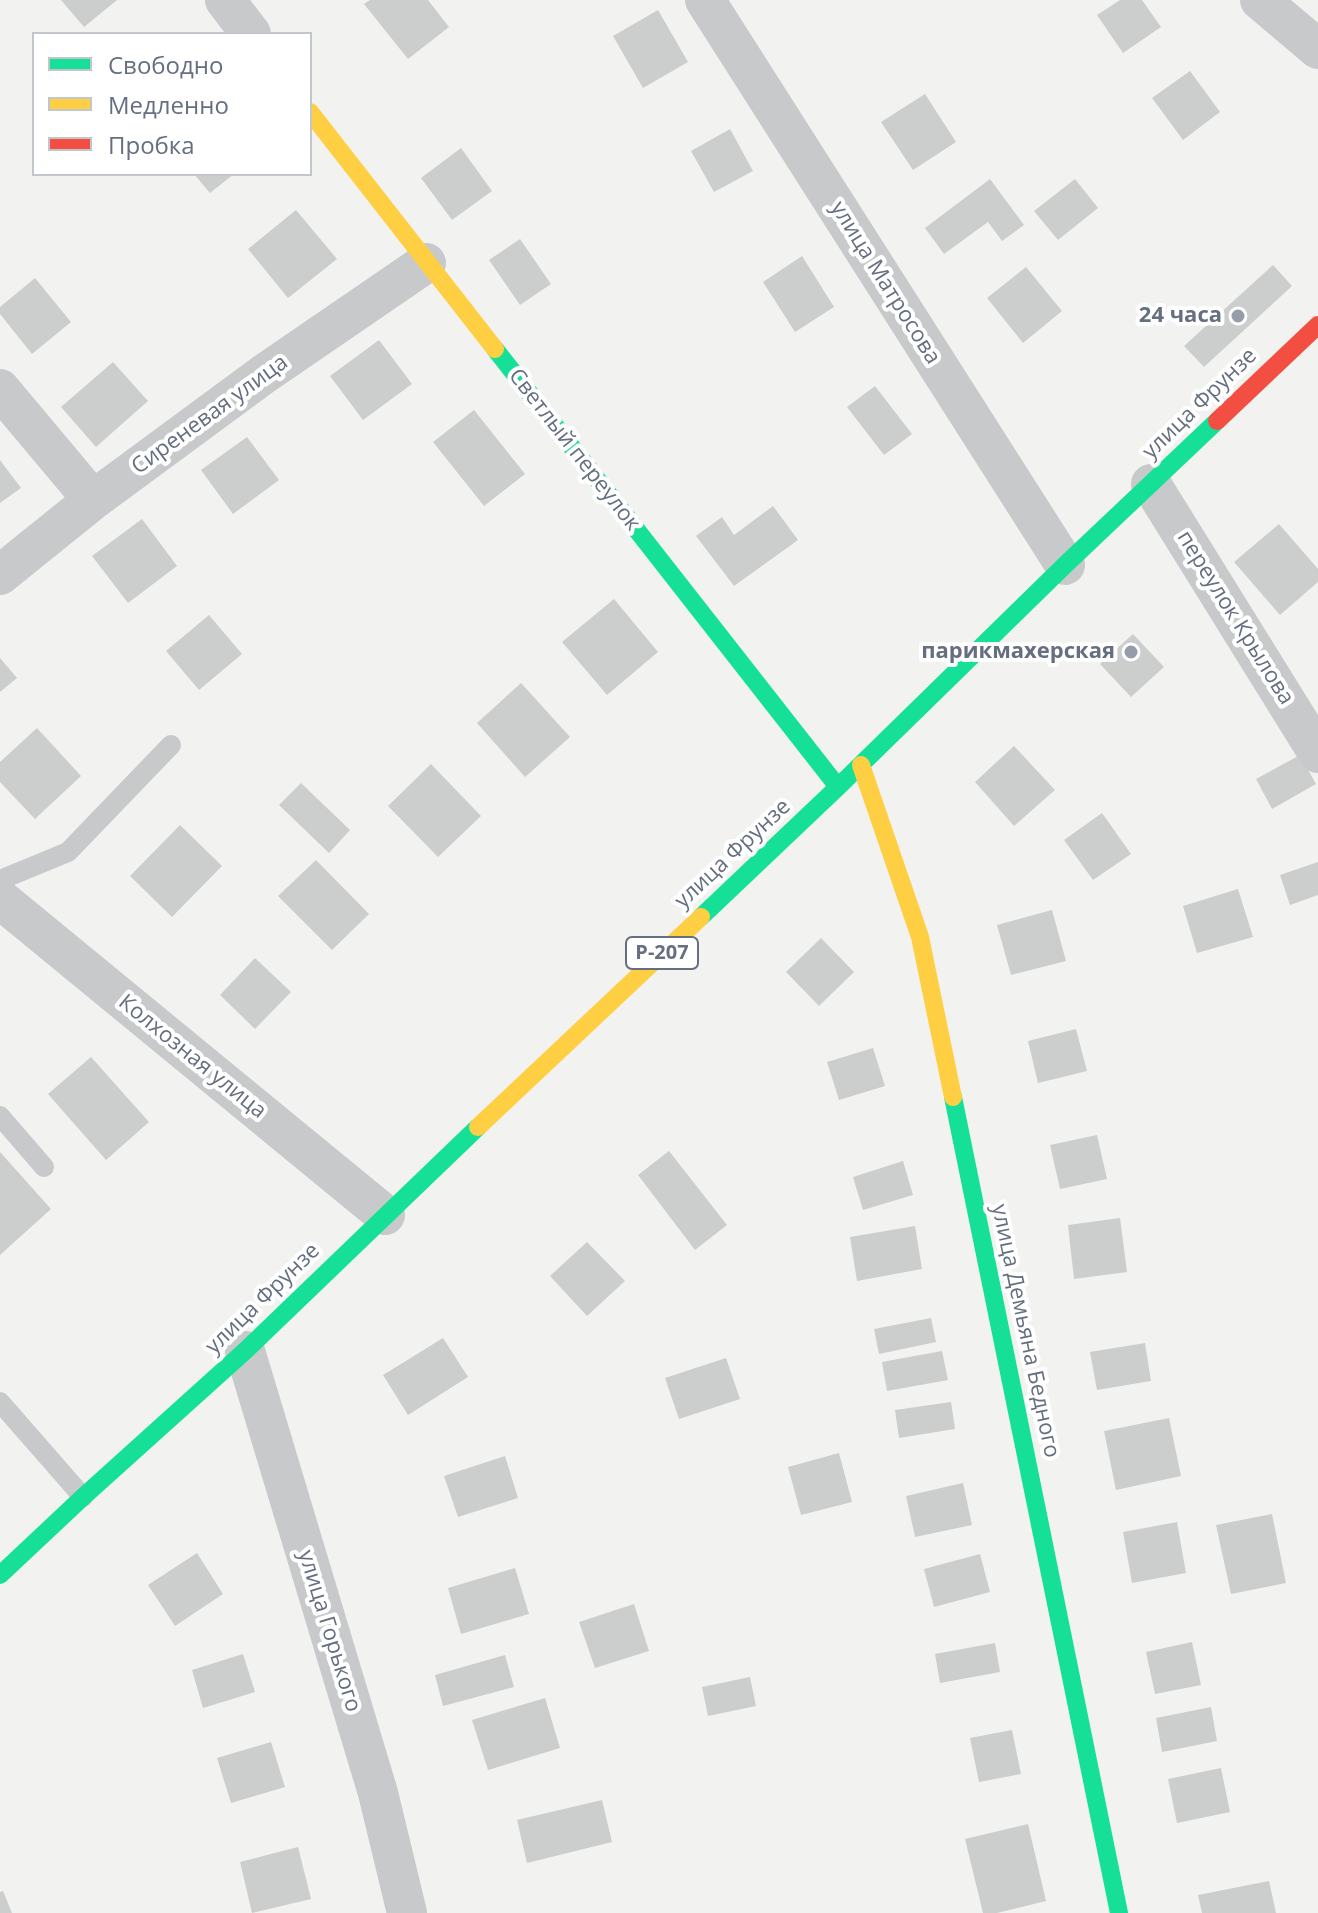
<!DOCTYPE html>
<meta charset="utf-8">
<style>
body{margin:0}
#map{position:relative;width:1318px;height:1913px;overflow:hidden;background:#f2f3f1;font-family:"Open Sans",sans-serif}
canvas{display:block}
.legend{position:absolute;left:32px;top:32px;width:280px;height:144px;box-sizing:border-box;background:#fff;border:2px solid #c1c5cc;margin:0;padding:10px 14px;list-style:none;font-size:24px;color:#656f80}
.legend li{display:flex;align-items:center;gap:16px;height:40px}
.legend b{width:40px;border:2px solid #c1c5cc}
</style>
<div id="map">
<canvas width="1318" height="1913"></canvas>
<ul class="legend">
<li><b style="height:10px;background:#16e098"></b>Свободно</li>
<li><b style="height:10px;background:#ffcf43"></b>Медленно</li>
<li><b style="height:10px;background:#f24e42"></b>Пробка</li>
</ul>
</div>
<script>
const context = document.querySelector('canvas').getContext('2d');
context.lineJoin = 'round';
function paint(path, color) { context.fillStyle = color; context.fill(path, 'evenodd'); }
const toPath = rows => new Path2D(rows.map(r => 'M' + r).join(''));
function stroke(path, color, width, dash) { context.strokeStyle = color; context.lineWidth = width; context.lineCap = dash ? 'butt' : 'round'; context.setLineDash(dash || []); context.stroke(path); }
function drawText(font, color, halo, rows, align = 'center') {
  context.font = font + ' "Open Sans",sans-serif'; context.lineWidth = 8; context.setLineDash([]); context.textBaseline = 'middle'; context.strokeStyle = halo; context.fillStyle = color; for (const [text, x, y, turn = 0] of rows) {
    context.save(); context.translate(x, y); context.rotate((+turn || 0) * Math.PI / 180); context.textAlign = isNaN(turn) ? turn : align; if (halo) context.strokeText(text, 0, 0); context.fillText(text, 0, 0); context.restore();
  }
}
paint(toPath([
 [61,0,117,0,84,27],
 [370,0,428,0,449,27,408,59,364,4],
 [1120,0,1142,0,1161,27,1123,53,1097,15],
 [658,10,688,62,643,88,613,36],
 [1190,71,1220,112,1183,140,1152,98],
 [925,94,956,142,913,170,881,122],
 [730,129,753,171,714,192,691,151],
 [461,148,492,191,452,220,421,178],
 [194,174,234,174,210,193],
 [990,179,1024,225,1002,241,988,222,944,254,925,228],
 [1075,179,1098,208,1058,240,1034,211],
 [296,210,337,259,288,298,248,249],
 [520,239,551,284,520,305,489,260],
 [802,256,834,307,795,332,763,282],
 [1273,265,1292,286,1204,367,1184,346],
 [1026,267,1062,311,1023,343,987,298],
 [35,278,71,322,32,354,0,314,0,307],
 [379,340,412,384,363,420,330,376],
 [113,362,148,401,96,447,61,407],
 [875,386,912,434,884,455,847,407],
 [474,410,525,474,484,506,433,442],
 [247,437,279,480,233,514,201,470],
 [0,460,21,488,0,503],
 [773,506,798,540,734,586,696,536,722,517,734,535],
 [142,519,177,566,128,603,92,556],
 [1279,524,1318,569,1318,582,1280,615,1234,562],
 [614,599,658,652,607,695,562,642],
 [209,615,242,654,199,690,166,651],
 [1133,634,1164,667,1131,697,1100,664],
 [0,658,17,678,0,692],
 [521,683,570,737,525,777,477,723],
 [37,728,81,776,35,819,0,782,0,762],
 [1014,746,1055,790,1014,826,975,782],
 [1300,755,1316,784,1272,809,1256,779],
 [431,764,481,816,438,857,388,806],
 [301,783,350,830,329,853,279,805],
 [1102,813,1131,854,1093,880,1064,840],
 [180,825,222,866,172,917,130,876],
 [316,860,369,914,332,950,278,896],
 [1318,862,1318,895,1290,905,1280,875],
 [1238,889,1253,937,1197,953,1183,906],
 [1052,910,1066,961,1011,975,997,925],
 [821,938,854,972,819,1006,786,972],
 [255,958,291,992,255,1029,220,995],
 [1076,1029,1087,1071,1038,1083,1028,1041],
 [873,1048,885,1086,839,1100,827,1062],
 [91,1057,149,1122,106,1160,48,1094],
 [1097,1135,1107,1179,1060,1189,1050,1145],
 [669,1151,727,1225,695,1250,638,1175],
 [0,1152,51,1209,0,1255],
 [903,1161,913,1195,863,1210,853,1177],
 [1120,1218,1127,1272,1074,1279,1068,1225],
 [915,1226,922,1269,857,1281,850,1237],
 [587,1242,625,1281,587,1316,550,1276],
 [931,1318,936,1342,879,1354,874,1329],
 [443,1338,468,1377,408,1415,383,1375],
 [1145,1343,1151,1381,1097,1390,1090,1352],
 [942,1351,948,1380,887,1391,882,1362],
 [726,1358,740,1399,679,1419,665,1378],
 [951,1402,955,1429,899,1438,895,1410],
 [1169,1418,1181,1476,1116,1490,1104,1431],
 [839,1453,852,1502,801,1515,788,1467],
 [505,1456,518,1498,458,1517,444,1476],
 [963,1483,972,1525,915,1537,906,1496],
 [1272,1514,1286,1583,1231,1594,1216,1525],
 [1177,1522,1186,1573,1132,1583,1123,1532],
 [197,1553,223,1594,175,1626,148,1585],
 [980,1554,990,1592,934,1607,924,1569],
 [515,1568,529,1614,461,1634,448,1588],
 [634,1604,649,1651,595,1668,579,1622],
 [1192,1642,1201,1685,1155,1694,1146,1652],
 [995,1643,1000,1672,940,1683,935,1654],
 [243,1654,255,1692,203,1708,192,1670],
 [505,1655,514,1687,443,1706,435,1675],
 [750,1677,756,1706,708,1716,702,1687],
 [545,1698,560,1748,488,1770,472,1720],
 [1211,1707,1217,1741,1162,1752,1156,1718],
 [1012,1730,1021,1774,979,1782,970,1738],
 [271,1742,285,1787,231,1803,217,1758],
 [1221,1768,1230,1812,1177,1823,1168,1779],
 [602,1800,612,1842,527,1863,517,1820],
 [1028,1824,1046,1901,997,1913,983,1913,965,1839],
 [298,1847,311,1899,252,1913,240,1862],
 [1269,1881,1276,1913,1202,1913,1198,1895],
 [3,1891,12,1913,0,1913,0,1892]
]), '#cccdcd');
stroke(toPath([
 [0,880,68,852,171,745],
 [0,1116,44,1167],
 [0,1402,83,1497]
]), '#c8c9cb', 20);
stroke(toPath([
 [225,0,251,34],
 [705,0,1065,565],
 [1260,0,1318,49],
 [0,389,93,500],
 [1151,484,1318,753],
 [0,575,93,500,264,374,426,263],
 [0,899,385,1215],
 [245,1351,378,1793,407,1913]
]), '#c8c9cb', 40);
stroke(toPath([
 [495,349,838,787],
 [701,917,838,787,1065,565,1217,421],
 [953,1097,1119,1913],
 [0,1575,83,1497,245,1351,478,1127]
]), '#16e098', 18);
stroke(toPath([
 [310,112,495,349],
 [861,765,920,937,953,1097],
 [478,1127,701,917]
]), '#ffcf43', 18);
stroke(toPath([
 [1217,421,1318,325]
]), '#f24e42', 18);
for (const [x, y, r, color] of [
 [1238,316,8,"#969da8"],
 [1131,652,8,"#969da8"]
]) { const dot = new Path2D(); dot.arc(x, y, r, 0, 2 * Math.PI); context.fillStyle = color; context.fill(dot); stroke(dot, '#fff', 3); }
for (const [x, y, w] of [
 [662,953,72]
]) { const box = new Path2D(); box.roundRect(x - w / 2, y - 16, w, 32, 6); context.fillStyle = '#fff'; context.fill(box); stroke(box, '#656f80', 2); }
drawText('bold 20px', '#656f80', null, [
 ["Р-207",662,953]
]);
drawText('22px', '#656f80', '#fff', [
 ["улица Матросова",885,283,58],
 ["улица Фрунзе",1200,404,-44],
 ["Сиреневая улица",210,415,-36],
 ["Светлый переулок",574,450,52],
 ["переулок Крылова",1235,618,58],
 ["улица Фрунзе",733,854,-43],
 ["Колхозная улица",192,1057,39],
 ["улица Фрунзе",263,1299,-44],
 ["улица Демьяна Бедного",1025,1331,78],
 ["улица Горького",329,1631,73]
]);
drawText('bold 22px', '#656f80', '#fff', [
 ["24 часа",1222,316],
 ["парикмахерская",1115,652]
], 'right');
</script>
